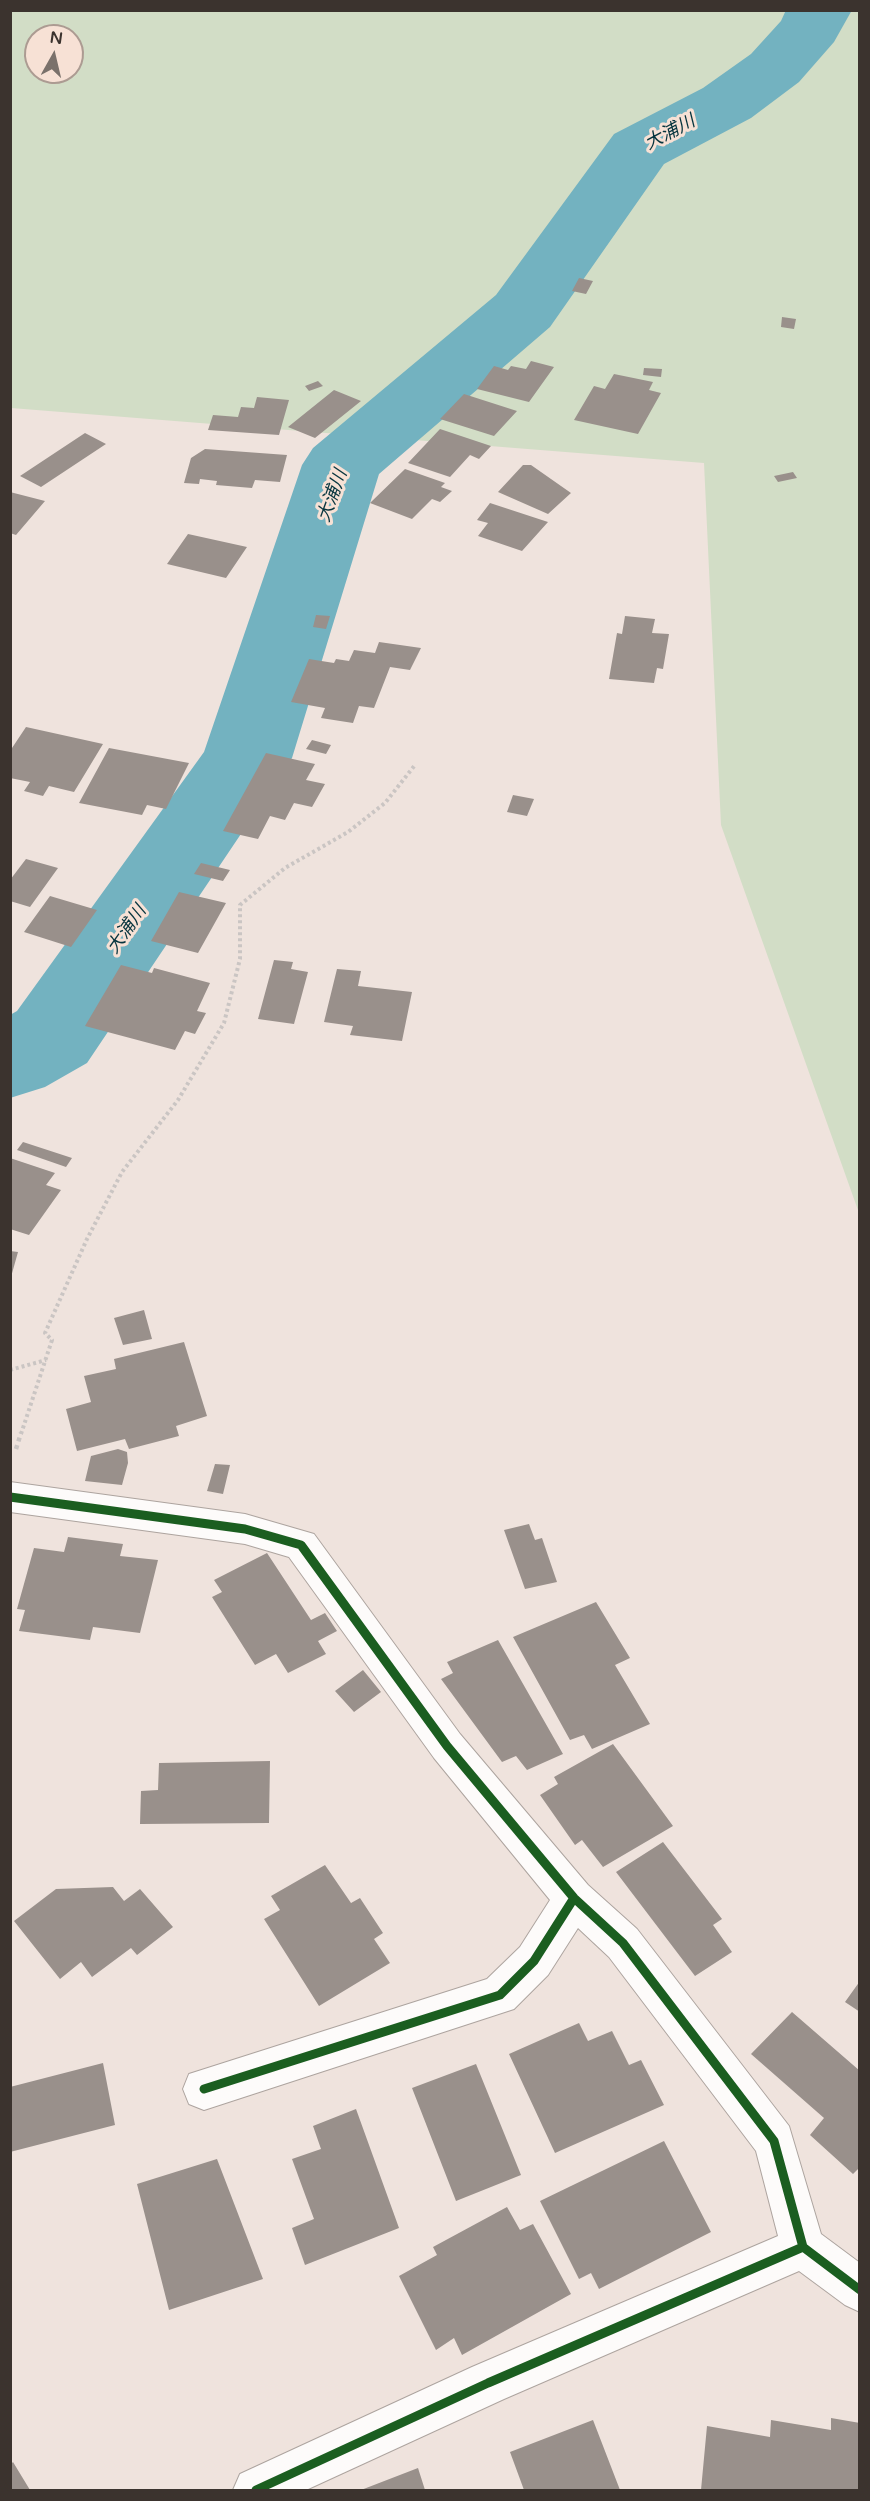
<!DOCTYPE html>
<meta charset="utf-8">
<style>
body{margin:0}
#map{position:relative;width:870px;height:2501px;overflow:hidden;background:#efe3dd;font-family:"Varela Round",sans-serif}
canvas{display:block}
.frame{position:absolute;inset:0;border:12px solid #3b332e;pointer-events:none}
.north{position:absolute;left:24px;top:24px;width:60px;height:60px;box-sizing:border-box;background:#f7e1d5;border:2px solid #ac9b92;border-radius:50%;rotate:8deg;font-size:16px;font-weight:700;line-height:24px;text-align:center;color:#3b332e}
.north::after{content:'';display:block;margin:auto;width:21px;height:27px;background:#7a716b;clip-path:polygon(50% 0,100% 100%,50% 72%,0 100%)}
</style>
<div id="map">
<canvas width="870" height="2501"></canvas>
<div class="frame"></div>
<div class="north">N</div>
</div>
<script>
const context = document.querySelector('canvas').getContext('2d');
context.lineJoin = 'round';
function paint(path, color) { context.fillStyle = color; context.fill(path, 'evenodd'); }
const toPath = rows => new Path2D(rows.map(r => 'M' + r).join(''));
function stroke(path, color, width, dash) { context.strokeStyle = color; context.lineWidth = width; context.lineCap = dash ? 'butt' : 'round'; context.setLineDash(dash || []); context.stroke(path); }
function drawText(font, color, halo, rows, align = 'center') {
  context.font = font + ' "Varela Round","Noto Sans JP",sans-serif'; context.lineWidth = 6; context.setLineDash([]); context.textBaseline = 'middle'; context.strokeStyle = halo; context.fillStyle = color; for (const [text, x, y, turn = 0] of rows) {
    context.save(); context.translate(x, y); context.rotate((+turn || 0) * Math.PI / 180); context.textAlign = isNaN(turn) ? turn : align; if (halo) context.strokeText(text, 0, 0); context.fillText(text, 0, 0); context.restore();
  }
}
paint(toPath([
 [10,11,859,11,859,1213,721,825,704,463,11,408],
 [36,36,72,36,72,72,36,72]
]), '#d2ddc6');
paint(toPath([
 [786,10,852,10,834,42,799,82,751,118,664,164,550,327,379,474,292,758,87,1063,45,1087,10,1098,10,1015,17,1011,204,752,302,465,313,448,496,295,614,134,703,88,751,54,781,21,786,10]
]), '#73b2c0');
paint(toPath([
 [579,278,593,281,586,294,572,291],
 [782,317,796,319,794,329,781,327],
 [531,361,554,367,529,402,477,389,494,366,508,370,511,366,526,369],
 [644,368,662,369,661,377,643,375],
 [614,374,653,382,649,390,661,393,638,434,574,420,594,386,605,389],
 [318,381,323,386,309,391,305,386],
 [334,390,361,401,315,438,288,427],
 [464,394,517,411,494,436,440,419],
 [257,397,289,400,279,435,208,430,213,415,238,417,241,407,254,408],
 [440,429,491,446,479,459,470,455,450,477,408,463],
 [85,433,106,444,41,487,20,476],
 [205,449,287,455,280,482,255,480,252,488,216,485,217,481,200,479,199,484,184,483,191,458],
 [523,465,531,465,571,493,548,514,498,492],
 [405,469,445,483,441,487,452,491,440,502,432,499,412,519,370,503],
 [793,472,797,478,778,482,774,476],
 [10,492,45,501,16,535,10,533],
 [490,503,548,522,522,551,478,536,488,523,477,520],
 [188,534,247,547,226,578,167,564],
 [316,615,330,616,326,629,313,627],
 [625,616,655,619,652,633,669,634,663,669,657,668,654,683,609,679,617,633,622,634],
 [379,642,421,648,410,670,390,667,374,708,359,706,353,723,321,718,325,708,291,702,309,659,334,663,336,659,349,661,354,650,375,653],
 [26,727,103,744,74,792,49,786,43,796,24,791,30,782,10,778,10,751],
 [312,740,331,745,326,754,306,749],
 [109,748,189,763,166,809,147,805,142,815,79,803],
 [266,753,315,764,306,780,325,784,312,807,294,803,285,820,270,816,258,839,223,831],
 [513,795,534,799,527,816,507,812],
 [26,859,58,868,30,907,10,901,10,880],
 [201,863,230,870,223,881,194,874],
 [179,892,226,903,198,953,151,941],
 [50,896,97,910,71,947,24,932],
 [274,960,293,962,291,969,308,972,294,1024,258,1019],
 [121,965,152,973,154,968,210,983,197,1011,206,1013,195,1034,185,1031,175,1050,85,1026],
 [337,969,361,971,358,986,412,992,402,1041,350,1035,353,1026,324,1022],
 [23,1142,72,1158,66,1167,17,1150],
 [10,1158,55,1173,46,1185,61,1190,29,1235,10,1229],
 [10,1251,18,1252,11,1277,10,1277],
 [144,1310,152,1339,123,1345,114,1318],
 [184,1342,207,1416,176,1426,179,1436,129,1449,125,1439,77,1451,66,1409,91,1402,84,1376,116,1369,114,1359],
 [118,1449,127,1452,128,1463,122,1485,85,1481,91,1456],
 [215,1464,230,1465,223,1494,207,1491],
 [529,1524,535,1540,542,1538,557,1582,525,1589,504,1530],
 [68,1537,123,1544,120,1556,158,1560,140,1633,93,1627,90,1640,19,1631,25,1610,17,1609,34,1548,64,1552],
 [267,1553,311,1620,325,1613,337,1631,318,1641,326,1654,288,1673,276,1654,255,1665,212,1597,222,1592,214,1580],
 [596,1602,630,1658,615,1665,650,1724,592,1749,584,1735,570,1740,513,1637],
 [498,1640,563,1754,527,1770,516,1756,502,1762,441,1679,453,1673,447,1662],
 [363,1670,381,1692,354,1712,335,1691],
 [613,1744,673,1826,603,1867,582,1840,575,1845,540,1795,558,1784,554,1777],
 [270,1761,269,1823,140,1824,141,1791,158,1790,159,1763],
 [663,1842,722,1919,713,1925,732,1952,695,1976,616,1872],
 [325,1865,351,1903,360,1898,383,1933,374,1939,390,1963,319,2006,264,1919,280,1910,271,1896],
 [113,1887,124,1901,140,1889,173,1927,137,1955,131,1948,92,1977,81,1962,60,1979,14,1921,56,1889],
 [860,1981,860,2012,845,2002],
 [792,2012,860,2071,860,2167,853,2174,810,2135,824,2118,751,2054],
 [579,2023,588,2041,612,2031,629,2065,641,2060,664,2105,555,2153,509,2054],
 [103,2063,115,2125,10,2152,10,2087],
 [476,2064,521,2175,456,2201,412,2088],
 [356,2109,399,2228,305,2265,292,2228,314,2219,292,2159,321,2149,313,2126],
 [664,2141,711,2232,599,2289,591,2273,579,2279,540,2201],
 [217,2159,263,2279,169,2310,137,2184],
 [507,2207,520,2230,533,2224,571,2294,462,2355,454,2338,436,2350,399,2276,437,2255,433,2247],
 [831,2418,860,2423,860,2490,701,2490,707,2426,770,2437,771,2420,831,2430],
 [593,2420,620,2490,524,2490,510,2452],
 [13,2462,30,2490,10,2490,10,2465],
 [418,2468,425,2490,361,2490]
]), '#99908b');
const minor = toPath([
 [10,1482,245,1514,314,1534,460,1734,588,1885,637,1929,789,2126,821,2234,860,2263,860,2312,845,2305,799,2271,504,2399,306,2490,233,2490,240,2474,472,2367,778,2236,756,2151,609,1957,578,1928,548,1975,514,2009,204,2110,189,2104,183,2089,189,2074,487,1979,520,1947,550,1900,434,1758,289,1557,245,1544,10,1512,10,1482]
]);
stroke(minor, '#ada49f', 2);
stroke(toPath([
 [10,1370,46,1360],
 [21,1434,52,1340,45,1333,87,1239,122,1172,178,1100,224,1023,240,959,240,905,285,868,348,832,385,803,415,765]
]), '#cac5c3', 4, [3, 3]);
stroke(toPath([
 [16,1449,21,1433]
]), '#cac5c3', 4.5, [4, 4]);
paint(minor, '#fdfbfa');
stroke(toPath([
 [10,1497,245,1529,301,1545,447,1746,574,1898,623,1943,774,2141,803,2247,860,2290],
 [204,2089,500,1995,534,1961,574,1898],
 [256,2490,488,2383,803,2247]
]), '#1b5e20', 9);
drawText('italic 18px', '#06343e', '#f7e1d5', [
 ["大浦川",670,133,-28],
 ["大浦川",333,496,-70],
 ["大浦川",127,930,-55]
]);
</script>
